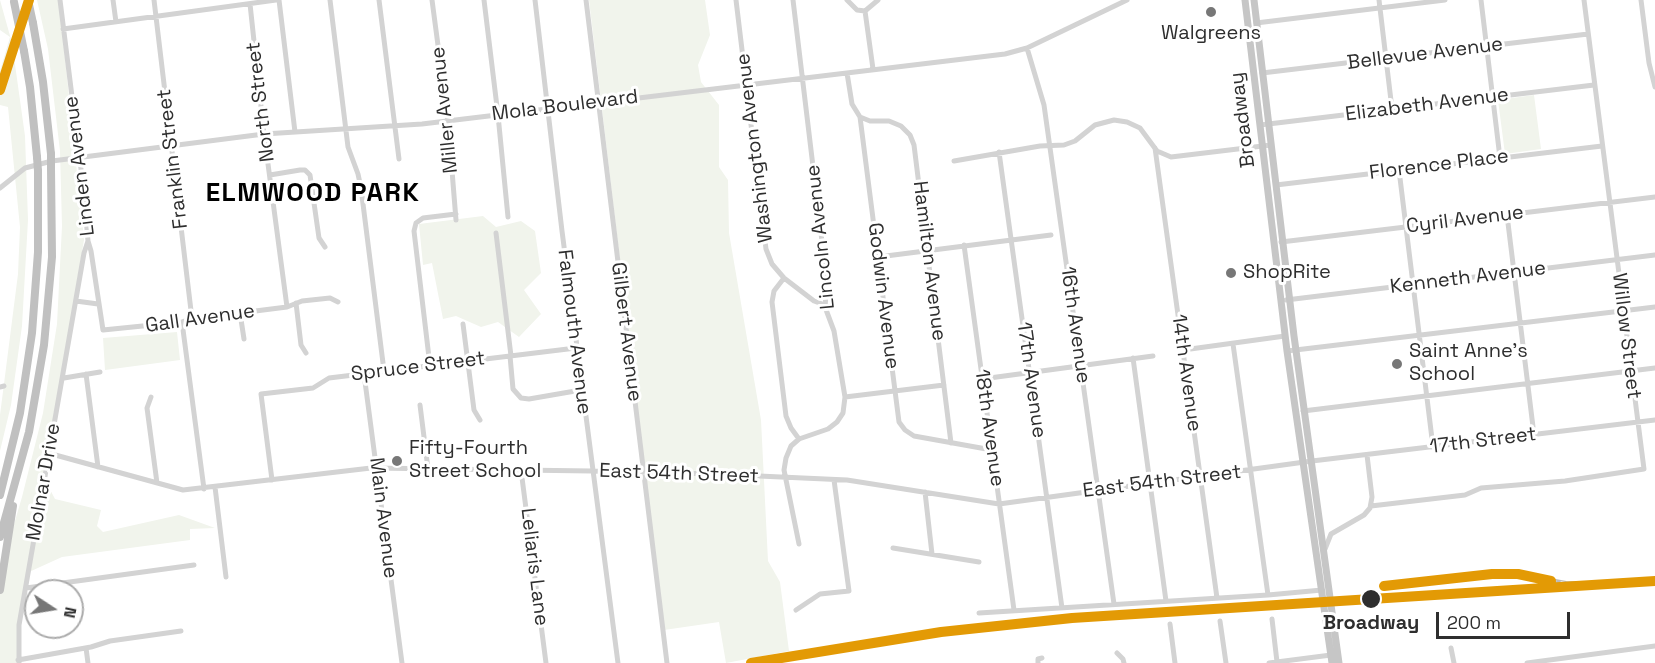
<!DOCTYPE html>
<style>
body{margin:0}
#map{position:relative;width:1655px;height:663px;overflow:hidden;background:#fff;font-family:"Space Grotesk",sans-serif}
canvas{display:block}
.north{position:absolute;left:24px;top:579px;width:60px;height:60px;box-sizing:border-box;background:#fff;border:2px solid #ababab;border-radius:50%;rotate:102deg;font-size:16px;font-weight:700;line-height:24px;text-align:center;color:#2e2e2e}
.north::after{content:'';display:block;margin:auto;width:21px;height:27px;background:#777;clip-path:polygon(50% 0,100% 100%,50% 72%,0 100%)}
.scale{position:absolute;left:1436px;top:612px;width:134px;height:27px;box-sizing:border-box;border:3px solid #2e2e2e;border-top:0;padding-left:8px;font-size:18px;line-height:21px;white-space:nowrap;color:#2e2e2e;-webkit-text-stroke:4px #fff;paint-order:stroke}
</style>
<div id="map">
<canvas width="1655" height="663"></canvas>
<div class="north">N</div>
<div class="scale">200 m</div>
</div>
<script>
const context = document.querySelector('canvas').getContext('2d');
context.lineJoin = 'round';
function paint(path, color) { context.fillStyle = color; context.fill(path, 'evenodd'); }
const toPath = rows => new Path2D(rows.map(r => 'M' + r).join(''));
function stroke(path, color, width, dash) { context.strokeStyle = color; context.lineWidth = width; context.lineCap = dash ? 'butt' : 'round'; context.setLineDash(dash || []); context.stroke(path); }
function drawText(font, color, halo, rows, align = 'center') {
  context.font = font + ' "Space Grotesk",sans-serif'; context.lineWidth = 6; context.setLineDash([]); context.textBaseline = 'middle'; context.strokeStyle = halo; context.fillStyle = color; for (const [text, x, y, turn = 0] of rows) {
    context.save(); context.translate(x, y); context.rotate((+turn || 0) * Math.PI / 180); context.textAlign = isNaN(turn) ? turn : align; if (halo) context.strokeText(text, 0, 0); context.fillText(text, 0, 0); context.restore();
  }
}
paint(toPath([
 [0,0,12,43,25,136,28,220,22,326,11,405,0,451,0,415,18,274,20,227,8,107,0,105,0,71,10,37,0,30],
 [37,0,59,0,84,240,44,478,55,499,101,510,97,526,103,532,179,515,215,528,190,529,190,540,62,557,29,572,20,620,21,663,0,663,0,572,22,497,43,413,57,324,62,226,60,151,48,49],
 [589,0,705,0,710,35,698,65,701,82,719,105,719,167,728,180,729,233,761,420,768,561,780,582,789,651,726,663,719,622,664,630],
 [1534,95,1541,149,1505,154,1498,100],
 [483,216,496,227,521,221,535,231,541,273,524,290,541,314,519,337,498,322,481,327,456,316,443,319,432,263,423,265,419,224],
 [177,332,180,360,105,370,103,338]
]), '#f1f4ec');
stroke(toPath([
 [60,0,84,193,88,241,91,251,103,330,182,322,192,319,287,307,302,301,330,298,338,302],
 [113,0,116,22],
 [154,0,192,319],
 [279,0,295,132],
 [330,0,348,147,358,174,361,188,384,371],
 [379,0,399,159],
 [432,0,448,121,456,220],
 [484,0,498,115,508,217],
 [535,0,562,231,618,663],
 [586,0,667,663],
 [736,0,766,249,772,264,784,278,814,301,825,305],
 [793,0,827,283,825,307,834,331,845,397,843,413,837,422,828,429,799,439,791,446,786,458,784,470,799,544],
 [847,0,857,10,865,11,873,69],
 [1379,0,1392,109],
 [1481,0,1500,158],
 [1641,0,1649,63,1655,87],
 [250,4,264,134,287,307],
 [865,11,878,0],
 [1256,23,1445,0],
 [63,29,276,0],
 [1027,48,1044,105,1114,604],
 [847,73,852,104,860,117,899,422,905,430,914,436,992,450],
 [1262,73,1588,34],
 [860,117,870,121,889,121,901,126,910,135,914,145,951,443],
 [1260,125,1594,85],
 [1155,148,1217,598],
 [999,152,1062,608],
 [954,161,1040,146,1064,145,1075,141,1095,125,1114,120,1127,122,1140,128,1157,151,1171,157,1271,145],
 [1399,170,1433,447],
 [270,175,300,170,305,170,310,175,319,238,325,247],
 [1276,185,1602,146],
 [0,188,25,168,52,161,264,134,422,124,1005,54,1027,48,1127,0],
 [1507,215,1534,435],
 [496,233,511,356],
 [1281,242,1655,197],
 [964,245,1014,610],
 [878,257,1051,235],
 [784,278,774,291,772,302,786,416,791,428,799,439],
 [1286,300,1655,255],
 [76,301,98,304],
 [296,303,301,345,306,353],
 [240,313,244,339],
 [182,322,204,489],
 [463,324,474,410,480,420],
 [1233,344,1268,595],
 [1183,350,1285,336],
 [1287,351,1655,307],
 [510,356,513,389,521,398,529,399,581,390],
 [1133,358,1166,601],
 [430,366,414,231,416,223,423,218,456,214],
 [86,374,98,467],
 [364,374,402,663],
 [64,378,100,372],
 [982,379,1153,356],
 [0,387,4,386],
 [151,397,147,408,157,483],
 [845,397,944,385],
 [420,405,428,469],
 [1303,411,1655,368],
 [48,453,183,490,371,468,592,471,715,474,847,480,999,504,1312,461,1655,420],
 [521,470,546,663],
 [272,480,261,394,313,388,329,378,576,348],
 [215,487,226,577],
 [925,492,932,554],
 [1371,506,1465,495,1481,488,1565,481,1644,469,1584,0],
 [893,548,979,562],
 [1325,549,1331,534,1364,515,1370,508,1372,497,1367,455],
 [26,588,194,565],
 [796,610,820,594,849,591,834,480],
 [979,613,1268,595,1322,590],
 [1272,619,1277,662],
 [1220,621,1226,663],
 [1170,624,1175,663],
 [86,648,88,663],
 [1451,648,1454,663],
 [1117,653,1123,659,1124,663],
 [18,660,91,647,110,641,181,631],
 [19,663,19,625,84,253,88,241],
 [1038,663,1038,659,1042,658],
 [1269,663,1331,655],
 [1527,663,1655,646]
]), '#d3d3d3', 5);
stroke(toPath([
 [1245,0,1287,351,1332,663],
 [1254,0,1294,336,1339,663]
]), '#c6c6c6', 7);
stroke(toPath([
 [33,23,43,82,51,154],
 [24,51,30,87,37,157],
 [0,495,20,413,32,333,38,252,38,171],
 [0,537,29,432,44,345,52,257,51,168],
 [0,590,13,506]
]), '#c0c0c0', 8);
const rail = toPath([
 [0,90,29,0],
 [1382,586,1492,574,1518,574,1566,583,1605,584]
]);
stroke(rail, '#bababa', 4);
stroke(rail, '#fff', 1.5, [4.5]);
stroke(toPath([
 [28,0,33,23],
 [14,2,24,51],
 [51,154,51,168],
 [37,157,38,171]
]), '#c0c0c0', 8);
stroke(toPath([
 [0,90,29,0],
 [1384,586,1492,574,1518,574,1551,581],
 [751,663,941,632,1072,618,1655,581]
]), '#e39a05', 10);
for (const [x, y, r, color] of [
 [1211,12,6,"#777"],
 [1231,273,6,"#777"],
 [1397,364,6,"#777"],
 [397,461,6,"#777"],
 [1371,599,10,"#2e2e2e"]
]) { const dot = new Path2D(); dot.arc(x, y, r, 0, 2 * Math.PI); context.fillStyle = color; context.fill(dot); stroke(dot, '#fff', 2); }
drawText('20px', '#2e2e2e', '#fff', [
 ["Walgreens",1211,34,"center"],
 ["ShopRite",1243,273],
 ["Saint Anne's",1409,352],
 ["School",1409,375],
 ["Fifty-Fourth",409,449],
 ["Street School",409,472]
], 'left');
drawText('20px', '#2e2e2e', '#fff', [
 ["Bellevue Avenue",1425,54,-7],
 ["North Street",261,102,-97],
 ["Elizabeth Avenue",1427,105,-7],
 ["Mola Boulevard",565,106,-7],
 ["Miller Avenue",445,110,-96],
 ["Broadway",1243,120,-97],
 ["Washington Avenue",755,148,-97],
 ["Franklin Street",173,159,-97],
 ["Florence Place",1439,165,-7],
 ["Linden Avenue",80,166,-97],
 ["Cyril Avenue",1465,220,-7],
 ["Lincoln Avenue",821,237,-96],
 ["Hamilton Avenue",929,261,83],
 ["Kenneth Avenue",1468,278,-7],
 ["Godwin Avenue",883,296,83],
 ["Gall Avenue",200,319,-8],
 ["16th Avenue",1075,325,82],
 ["Falmouth Avenue",574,332,83],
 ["Gilbert Avenue",626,332,83],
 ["Willow Street",1626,336,83],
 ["Spruce Street",418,367,-7],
 ["14th Avenue",1186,373,82],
 ["17th Avenue",1031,380,82],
 ["18th Avenue",989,428,82],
 ["17th Street",1483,441,-7],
 ["East 54th Street",679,474,2],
 ["Molnar Drive",44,482,-80],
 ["East 54th Street",1162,482,-7],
 ["Main Avenue",383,518,83],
 ["Leliaris Lane",534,567,83]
]);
drawText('bold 20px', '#2e2e2e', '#fff', [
 ["Broadway",1371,624]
]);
context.letterSpacing = '1.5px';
drawText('bold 26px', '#000', '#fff', [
 ["ELMWOOD PARK",313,194]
]);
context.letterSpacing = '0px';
</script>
